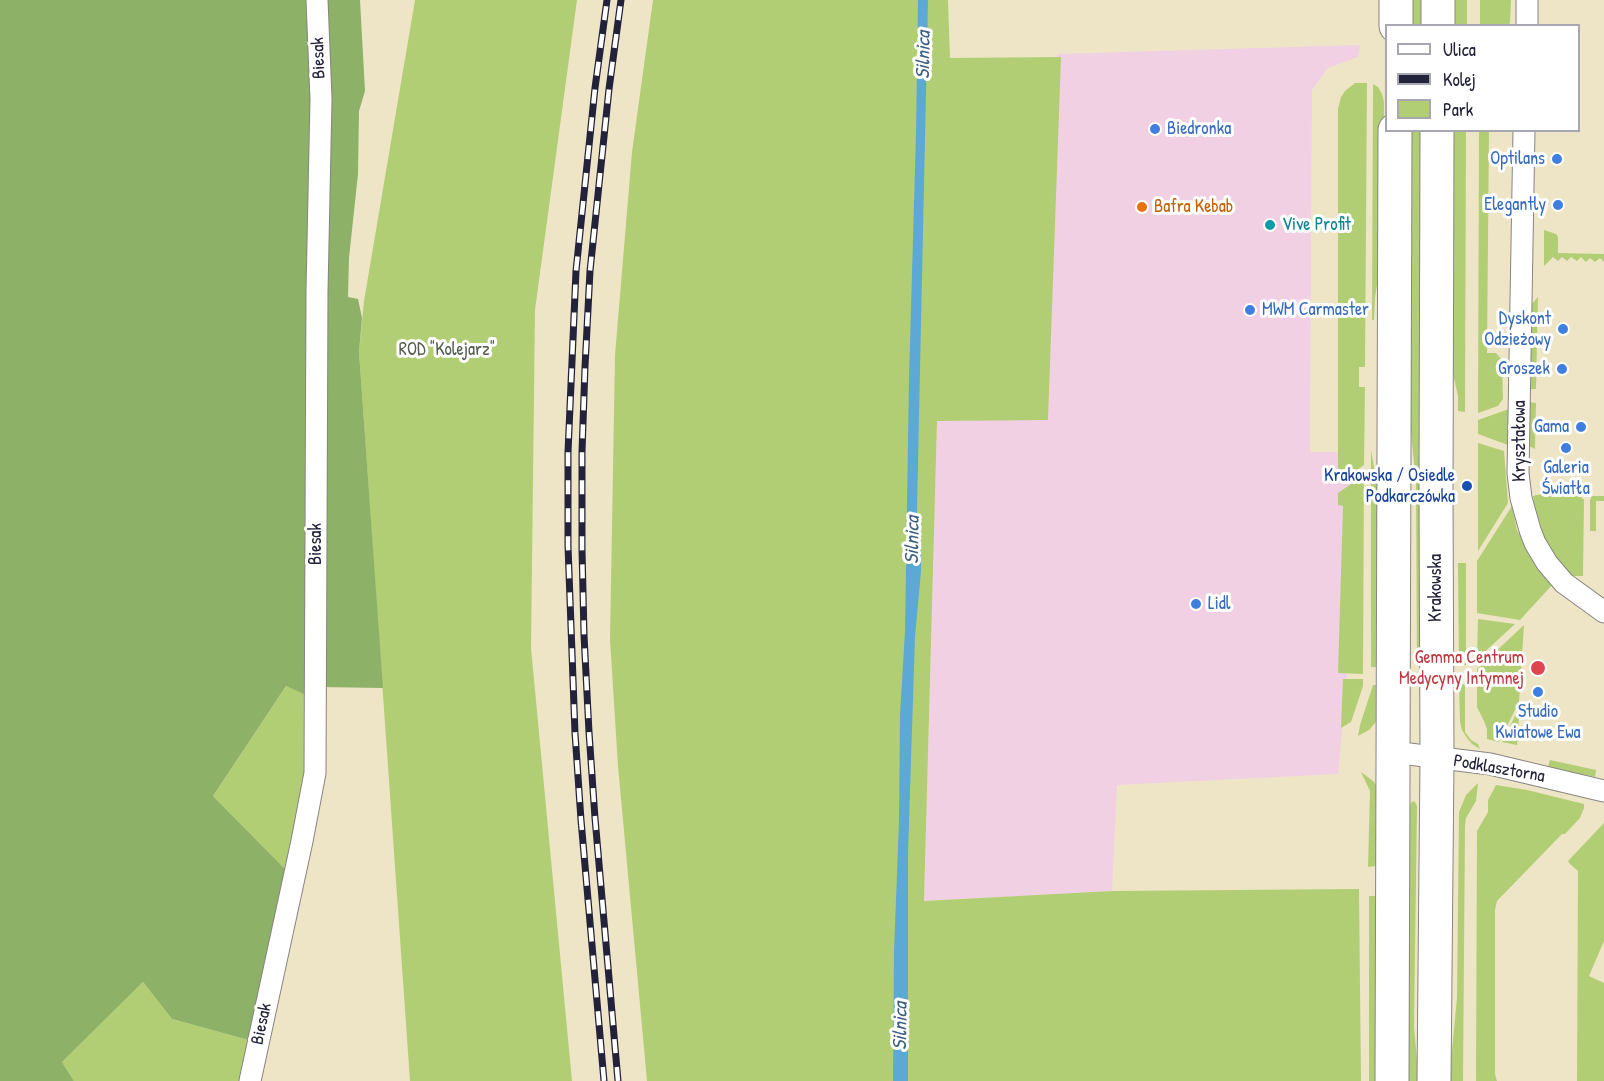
<!DOCTYPE html>
<meta charset="utf-8">
<style>
body{margin:0}
#map{position:relative;width:1604px;height:1081px;overflow:hidden;background:#eee5c7;font-family:"Patrick Hand",sans-serif}
canvas{display:block}
.legend{position:absolute;left:1385px;top:24px;width:195px;height:108px;box-sizing:border-box;background:#fff;border:2px solid #a7a7b1;margin:0;padding:8px 10px;list-style:none;font-size:18px;color:#22223b}
.legend li{display:flex;align-items:center;gap:12px;height:30px}
.legend b{width:30px;border:2px solid #a7a7b1}
</style>
<div id="map">
<canvas width="1604" height="1081"></canvas>
<ul class="legend">
<li><b style="height:8px;background:#fff"></b>Ulica</li>
<li><b style="height:8px;background:#22223b"></b>Kolej</li>
<li><b style="height:16px;background:#b2ce74"></b>Park</li>
</ul>
</div>
<script>
const context = document.querySelector('canvas').getContext('2d');
context.lineJoin = 'round';
function paint(path, color) { context.fillStyle = color; context.fill(path, 'evenodd'); }
const toPath = rows => new Path2D(rows.map(r => 'M' + r).join(''));
function stroke(path, color, width, dash) { context.strokeStyle = color; context.lineWidth = width; context.lineCap = dash ? 'butt' : 'round'; context.setLineDash(dash || []); context.stroke(path); }
function drawText(font, color, halo, rows, align = 'center') {
  context.font = font + ' "Patrick Hand",sans-serif'; context.lineWidth = 6; context.setLineDash([]); context.textBaseline = 'middle'; context.strokeStyle = halo; context.fillStyle = color; for (const [text, x, y, turn = 0] of rows) {
    context.save(); context.translate(x, y); context.rotate((+turn || 0) * Math.PI / 180); context.textAlign = isNaN(turn) ? turn : align; if (halo) context.strokeText(text, 0, 0); context.fillText(text, 0, 0); context.restore();
  }
}
paint(toPath([
 [1360,45,1358,57,1328,68,1312,90,1310,452,1338,452,1338,368,1359,367,1359,543,1338,774,1117,785,1112,891,924,901,937,420,1048,419,1057,54]
]), '#f1d0e4');
paint(toPath([
 [415,0,577,0,535,310,531,648,572,1081,410,1081,359,352,364,301],
 [653,0,948,0,950,58,1061,57,1048,420,937,421,924,901,1112,891,1359,889,1361,1081,647,1081,618,766,610,640,615,355,632,152],
 [1409,0,1425,0,1424,25,1409,26],
 [1451,0,1467,0,1467,25,1451,26],
 [1480,0,1511,0,1510,23,1508,25,1480,25],
 [1355,83,1367,83,1365,367,1359,367,1359,387,1365,387,1364,465,1345,479,1338,480,1338,109,1341,97,1345,91],
 [1373,84,1378,87,1382,94,1384,102,1383,251,1375,297,1374,320,1372,320],
 [1489,130,1487,353,1496,353,1502,360,1503,399,1498,406,1478,413,1479,131],
 [1409,131,1424,131,1423,666,1417,666,1416,483,1409,411],
 [1451,131,1466,131,1465,412,1458,411,1458,396,1451,365],
 [1544,230,1556,234,1558,237,1558,253,1604,254,1604,262,1600,258,1595,262,1590,258,1586,262,1581,257,1577,261,1571,257,1567,261,1562,257,1558,261,1553,257,1544,266],
 [1538,297,1536,389,1529,389,1531,305],
 [1529,402,1536,403,1535,449,1529,446],
 [1509,409,1508,445,1478,434,1478,420],
 [1478,443,1504,451,1508,503,1478,551],
 [1371,450,1382,512,1381,667,1371,667],
 [1364,475,1363,674,1338,673,1343,506,1338,505,1338,493],
 [1541,494,1580,496,1584,500,1583,576,1572,576,1568,574,1553,555,1544,537,1534,504,1533,496],
 [1592,496,1604,496,1604,501,1596,501,1596,531,1590,531,1590,500],
 [1512,506,1517,530,1526,548,1553,584,1520,620,1477,613,1477,561],
 [1458,563,1466,563,1466,665,1459,665],
 [1478,619,1515,624,1477,659],
 [1524,625,1519,702,1499,742,1487,739,1487,729,1484,721,1477,707,1477,669],
 [1343,679,1363,679,1363,686,1351,722,1341,728],
 [1465,684,1465,732,1471,740,1478,744,1480,749,1472,744,1467,738,1462,730,1460,722,1459,685],
 [1373,685,1381,685,1379,716,1375,723,1369,730,1358,736,1360,725],
 [286,686,311,697,308,772,289,873,213,796],
 [1520,706,1517,745,1502,742],
 [1550,760,1596,770,1595,777,1548,767],
 [1361,772,1373,781,1378,787,1376,866,1368,867,1370,791],
 [1478,783,1476,801,1466,818,1465,826,1463,1081,1449,1081,1457,998,1459,812,1466,795],
 [1496,785,1527,790,1584,804,1584,808,1580,818,1565,834,1562,834,1497,901,1495,910,1495,1074,1497,1081,1476,1081,1477,831,1488,812,1488,800],
 [1413,801,1415,802,1417,806,1414,1027,1419,1081,1405,1081,1408,813,1411,803],
 [1604,823,1604,941,1589,976,1604,983,1604,1081,1577,1081,1578,871,1570,864,1568,861],
 [1369,896,1377,896,1380,1081,1369,1081],
 [143,982,172,1019,252,1041,243,1081,74,1081,62,1062]
]), '#b2ce74');
paint(toPath([
 [0,0,360,0,365,91,359,111,358,174,349,258,348,297,358,299,362,318,359,352,383,688,320,687,319,701,286,686,213,796,289,873,252,1041,172,1019,143,982,62,1062,74,1081,0,1081]
]), '#8db166');
paint(toPath([
 [918,0,928,0,917,509,917,531,921,547,921,571,915,637,908,853,908,1081,893,1081,894,951,899,821,900,715,905,631,909,378,916,133]
]), '#5da9d6');
const street = toPath([
 [1527,26,1527,0],
 [1524,130,1518,473,1521,498,1530,530,1535,543,1547,563,1564,583,1604,612],
 [1393,752,1490,764,1604,791],
 [250,1081,302,841,315,773,317,291,321,99,317,0]
]);
const primary = toPath([
 [1396,26,1396,0],
 [1438,26,1438,0],
 [1392,1081,1395,130],
 [1434,1081,1437,758,1436,492,1437,130]
]);
stroke(street, '#888481', 23);
stroke(primary, '#888481', 35);
stroke(street, '#fff', 21);
stroke(primary, '#fff', 33);
const rail = toPath([
 [604,1081,581,820,575,733,568,546,568,452,576,271,595,88,607,0],
 [618,1081,595,818,589,732,584,635,582,549,582,452,585,367,590,271,609,89,621,0]
]);
stroke(rail, '#22223b', 7);
stroke(rail, '#fff', 4.5, [14]);
for (const [x, y, r, color] of [
 [1155,129,6,"#3f7fe0"],
 [1557,159,6,"#3f7fe0"],
 [1558,205,6,"#3f7fe0"],
 [1142,207,6,"#e8710a"],
 [1270,225,6,"#0f9aa8"],
 [1250,310,6,"#3f7fe0"],
 [1563,329,6,"#3f7fe0"],
 [1562,369,6,"#3f7fe0"],
 [1581,427,6,"#3f7fe0"],
 [1566,448,6,"#3f7fe0"],
 [1467,486,6,"#1a4fb4"],
 [1196,604,6,"#3f7fe0"],
 [1538,668,8,"#e0444e"],
 [1538,692,6,"#3f7fe0"]
]) { const dot = new Path2D(); dot.arc(x, y, r, 0, 2 * Math.PI); context.fillStyle = color; context.fill(dot); stroke(dot, '#fff', 2); }
drawText('18px', '#22223b', '#fff', [
 ["Biesak",319,58,-92],
 ["Kryształowa",1520,441,-90],
 ["Biesak",316,544,-90],
 ["Krakowska",1436,588,-90],
 ["Podklasztorna",1499,769,10],
 ["Biesak",262,1024,-78]
]);
drawText('18px', '#366cbe', '#fff', [
 ["Biedronka",1167,129,"left"],
 ["Optilans",1545,159],
 ["Elegantly",1546,205],
 ["MWM Carmaster",1262,310,"left"],
 ["Dyskont",1551,319],
 ["Odzieżowy",1551,340],
 ["Groszek",1550,369],
 ["Gama",1569,427],
 ["Galeria",1566,468,"center"],
 ["Światła",1566,489,"center"],
 ["Lidl",1208,604,"left"],
 ["Studio",1538,712,"center"],
 ["Kwiatowe Ewa",1538,733,"center"]
], 'right');
drawText('18px', '#c56008', '#fff', [
 ["Bafra Kebab",1154,207]
], 'left');
drawText('18px', '#0d838f', '#fff', [
 ["Vive Profit",1282,225]
], 'left');
drawText('18px', '#545e4f', '#fff', [
 ["ROD \"Kolejarz\"",447,350]
]);
drawText('18px', '#164399', '#fff', [
 ["Krakowska / Osiedle",1455,476],
 ["Podkarczówka",1455,497]
], 'right');
drawText('18px', '#be3a42', '#fff', [
 ["Gemma Centrum",1524,658],
 ["Medycyny Intymnej",1524,679]
], 'right');
drawText('italic 20px', '#3d5f81', '#fff', [
 ["Silnica",924,55,-89],
 ["Silnica",913,540,-89],
 ["Silnica",901,1026,-89]
]);
</script>
